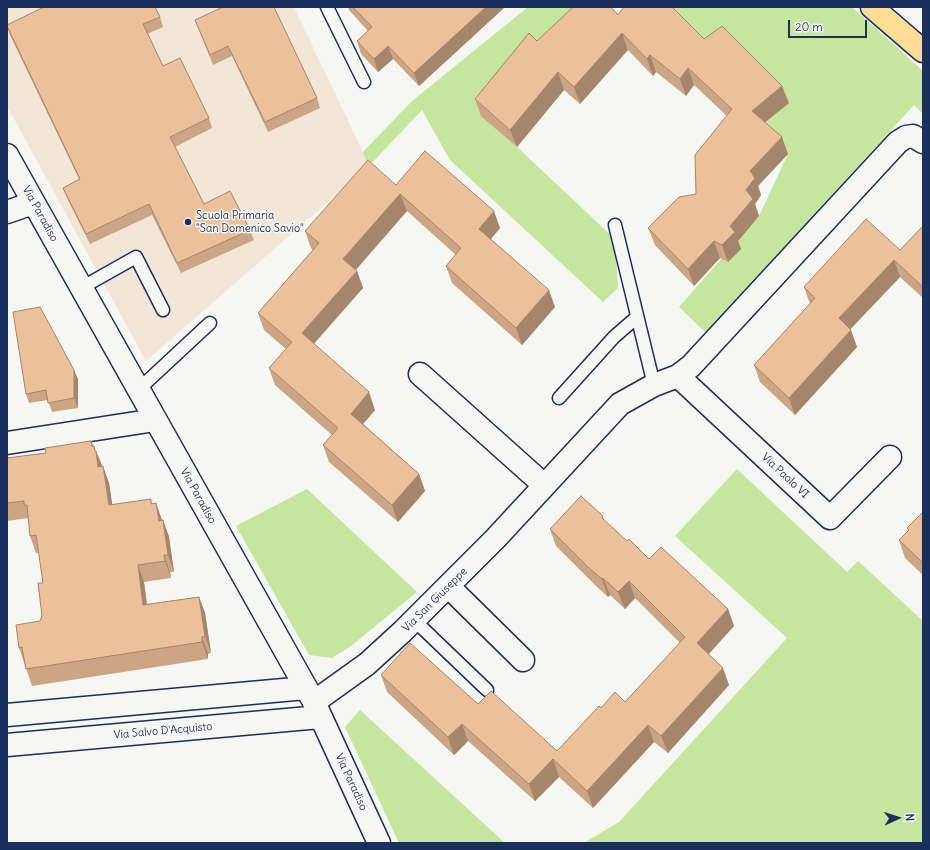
<!DOCTYPE html>
<style>
body{margin:0}
#map{position:relative;width:930px;height:850px;overflow:hidden;background:#f6f6f2;font-family:Delius,sans-serif}
canvas{display:block}
.frame{position:absolute;inset:0;border:8px solid #1b2f5e;pointer-events:none}
.north{position:absolute;left:878px;top:798px;width:40px;height:40px;-webkit-text-stroke:3px #f6f6f2;paint-order:stroke;rotate:87deg;font-size:11px;font-weight:700;line-height:16px;text-align:center;color:#1b2f5e}
.north::after{content:'';display:block;margin:auto;width:14px;height:18px;background:#1b2f5e;clip-path:polygon(50% 0,100% 100%,50% 72%,0 100%)}
.scale{position:absolute;left:788px;top:20px;width:79px;height:18px;box-sizing:border-box;border:2px solid #1b2f5e;border-top:0;padding-left:5px;font-size:12px;line-height:14px;white-space:nowrap;color:#1b2f5e;-webkit-text-stroke:3px #f6f6f2;paint-order:stroke}
</style>
<div id="map">
<canvas width="930" height="850"></canvas>
<div class="frame"></div>
<div class="north">N</div>
<div class="scale">20 m</div>
</div>
<script>
const context = document.querySelector('canvas').getContext('2d');
context.lineJoin = 'round';
function paint(path, color) { context.fillStyle = color; context.fill(path, 'evenodd'); }
const toPath = rows => new Path2D(rows.map(r => 'M' + r).join(''));
function stroke(path, color, width, dash) { context.strokeStyle = color; context.lineWidth = width; context.lineCap = dash ? 'butt' : 'round'; context.setLineDash(dash || []); context.stroke(path); }
function drawText(font, color, halo, rows, align = 'center') {
  context.font = font + ' Delius,sans-serif'; context.lineWidth = 3; context.setLineDash([]); context.textBaseline = 'middle'; context.strokeStyle = halo; context.fillStyle = color; for (const [text, x, y, turn = 0] of rows) {
    context.save(); context.translate(x, y); context.rotate((+turn || 0) * Math.PI / 180); context.textAlign = isNaN(turn) ? turn : align; if (halo) context.strokeText(text, 0, 0); context.fillText(text, 0, 0); context.restore();
  }
}
paint(toPath([
 [7,7,294,7,363,152,368,167,146,361,7,106]
]), '#f3e6d8');
paint(toPath([
 [528,7,596,7,517,147,615,239,618,288,603,302,450,160,422,110,368,167,363,152,412,101],
 [661,7,852,7,923,71,923,114,914,105,706,333,679,307,759,216,788,154],
 [737,469,847,572,858,561,923,621,923,843,584,843,619,822,787,638,675,536],
 [307,489,417,592,351,646,332,658,309,655,236,526],
 [360,710,505,843,399,843,345,727]
]), '#c6e69f');
const lane = toPath([
 [327,7,364,82],
 [615,225,654,385],
 [81,288,136,257,163,310],
 [138,390,210,323],
 [559,398,614,337,637,317],
 [414,620,487,690]
]);
const street = toPath([
 [7,212,33,203],
 [420,374,544,485],
 [678,376,830,518,890,457],
 [7,443,155,420],
 [448,586,523,660],
 [314,702,367,664,402,632,496,538,620,404,654,385,678,376,691,366,898,142,906,137,913,136,923,142]
]);
const secondary = toPath([
 [7,155,314,702,379,843],
 [7,715,306,688],
 [7,745,320,717]
]);
const highway = toPath([
 [872,7,923,51]
]);
stroke(lane, '#1b2f5e', 15);
stroke(street, '#1b2f5e', 25);
stroke(secondary, '#1b2f5e', 25);
stroke(highway, '#1b2f5e', 25);
stroke(lane, '#f6f6f2', 12);
stroke(street, '#f6f6f2', 22);
stroke(secondary, '#f6f6f2', 22);
stroke(highway, '#ffdd96', 22);
paint(toPath([
 [348,7,505,7,419,86,393,59,378,72,361,54,357,41,368,31,349,10],
 [618,15,704,39,789,103,765,122,788,154,758,186,761,195,755,204,759,216,738,241,741,249,728,262,720,258,694,286,655,245,648,228,696,194,727,116,694,85,686,96,656,72,653,76,628,50,580,104,564,90,517,147,481,116,475,99,537,41],
 [160,17,163,27,147,34,163,66,209,118,212,128,175,147,204,204,250,230,254,240,181,273,152,215,90,244,67,198,63,188,79,179,10,35,7,26],
 [195,20,317,98,320,108,268,132,232,56,213,65],
 [396,185,500,228,491,239,555,307,522,345,452,283,446,266,456,255,407,211,356,270,357,271,363,288,314,344,375,410,363,424,419,474,425,491,398,522,329,462,323,445,332,435,275,385,269,368,286,349,264,330,258,313,313,250,311,248,305,231],
 [923,226,923,298,900,277,850,329,857,347,795,415,760,382,754,365,810,304,804,287,900,250],
 [78,379,78,408,52,412,48,400,29,403,26,394],
 [91,441,95,451,96,451,109,483,112,505,151,499,152,504,162,520,163,520,169,537,174,572,170,572,171,578,144,582,147,604,199,597,205,613,211,653,208,654,208,659,32,686,19,648,40,621,42,616,43,583,39,553,36,553,30,536,28,518,7,521,7,458,46,453],
 [923,512,923,575,905,558,899,540,908,531,907,528],
 [603,516,604,521,627,541,649,559,728,609,734,626,709,654,729,685,668,753,654,742,593,808,559,777,535,801,468,741,454,755,387,692,381,675,478,704,557,751,601,708,625,702,680,643,635,598,625,609,610,595,608,597,595,585,556,546,550,529]
]), '#cba585');
paint(toPath([
 [486,7,505,7,419,86,414,73],
 [622,33,628,50,580,104,574,87],
 [388,46,393,59,378,72,374,59],
 [650,55,656,72,653,76,647,59],
 [688,68,694,85,686,96,680,79],
 [558,72,564,90,517,147,510,130],
 [782,86,789,103,758,128,752,111],
 [782,137,788,154,758,186,761,195,755,204,759,216,738,241,741,249,728,262,722,245,746,190,750,171],
 [400,194,407,211,350,276,343,259],
 [494,211,500,228,485,246,479,229],
 [714,241,720,258,694,286,688,269],
 [894,260,900,277,845,335,839,318],
 [357,271,363,288,308,350,302,333],
 [549,290,555,307,522,345,516,328],
 [851,330,857,347,795,415,789,398],
 [74,370,78,379,78,408,74,398],
 [369,392,375,410,357,431,351,414],
 [91,441,97,455,96,451,103,468,98,467,92,446],
 [103,466,109,483,115,522,109,505],
 [419,474,425,491,398,522,392,505],
 [156,503,162,520,165,537,159,521],
 [163,520,169,537,174,572,168,555],
 [164,555,170,572,171,578,165,561],
 [138,565,144,582,149,621,143,605],
 [603,578,610,595,608,597,602,579],
 [629,581,635,598,625,609,618,592],
 [199,597,205,613,211,653,205,636],
 [728,609,734,626,703,660,697,643],
 [202,637,208,654,208,659,202,642],
 [723,668,729,685,668,753,661,736],
 [462,724,468,741,454,755,448,737],
 [648,725,654,742,593,808,587,791],
 [553,759,559,777,535,801,529,784]
]), '#a5866c');
const building = toPath([
 [44,7,155,7,160,17,143,24,163,66,180,58,209,118,170,137,204,204,230,191,250,230,177,263,149,204,86,234,63,188,80,179,7,26,7,25,44,7],
 [223,7,274,7,317,98,265,122,228,46,210,55,195,20,223,7],
 [353,7,486,7,414,73,388,46,374,59,357,41,372,27,353,7],
 [573,7,611,7,618,15,624,7,672,7,704,39,722,26,782,86,752,111,782,137,750,171,755,178,746,190,753,199,730,226,735,232,722,245,714,241,688,269,648,228,679,197,696,194,695,155,732,109,688,68,680,79,650,55,647,59,622,33,574,87,558,72,510,130,475,99,529,33,537,41,573,7],
 [425,151,494,211,479,229,549,290,516,328,446,266,461,248,400,194,343,259,357,271,302,333,369,392,351,414,419,474,392,505,323,445,338,428,269,368,292,342,258,313,319,243,305,231,368,160,396,185,425,151],
 [866,219,900,250,923,226,923,287,894,260,839,318,851,330,789,398,754,365,815,298,804,287,866,219],
 [40,307,74,370,74,398,48,403,46,390,26,394,13,312,40,307],
 [91,441,92,446,94,446,95,451,96,451,98,467,103,466,109,505,151,499,151,504,156,503,159,521,163,520,168,555,164,555,165,561,138,565,143,605,199,597,205,636,202,637,202,642,26,669,22,647,19,648,16,625,40,621,42,616,38,583,43,583,36,535,30,536,27,505,24,505,24,501,7,503,7,458,46,453,45,448,91,441],
 [581,496,603,516,602,518,627,541,629,539,649,559,661,547,728,609,697,643,723,668,661,736,648,725,587,791,553,759,529,784,462,724,448,737,381,675,410,643,478,704,491,691,557,751,599,706,601,708,615,692,625,702,685,637,629,581,618,592,603,578,602,579,589,568,550,529,581,496],
 [923,512,923,563,899,540,909,530,907,528,923,512]
]);
paint(building, '#ecc09b');
stroke(building, '#a5866c', 1);
for (const [x, y, r, color] of [
 [188,222,4,"#1b2f5e"]
]) { const dot = new Path2D(); dot.arc(x, y, r, 0, 2 * Math.PI); context.fillStyle = color; context.fill(dot); stroke(dot, '#f6f6f2', 1.5); }
drawText('11px', '#1b2f5e', '#f6f6f2', [
 ["Via Paradiso",40,214,61],
 ["Via Paolo VI",785,476,43],
 ["Via Paradiso",198,496,61],
 ["Via San Giuseppe",435,600,-45],
 ["Via Salvo D'Acquisto",163,731,-5],
 ["Via Paradiso",351,782,65]
]);
drawText('11px', '#1b2f5e', '#f6f6f2', [
 ["Scuola Primaria",196,216],
 ["\"San Domenico Savio\"",196,229]
], 'left');
</script>
